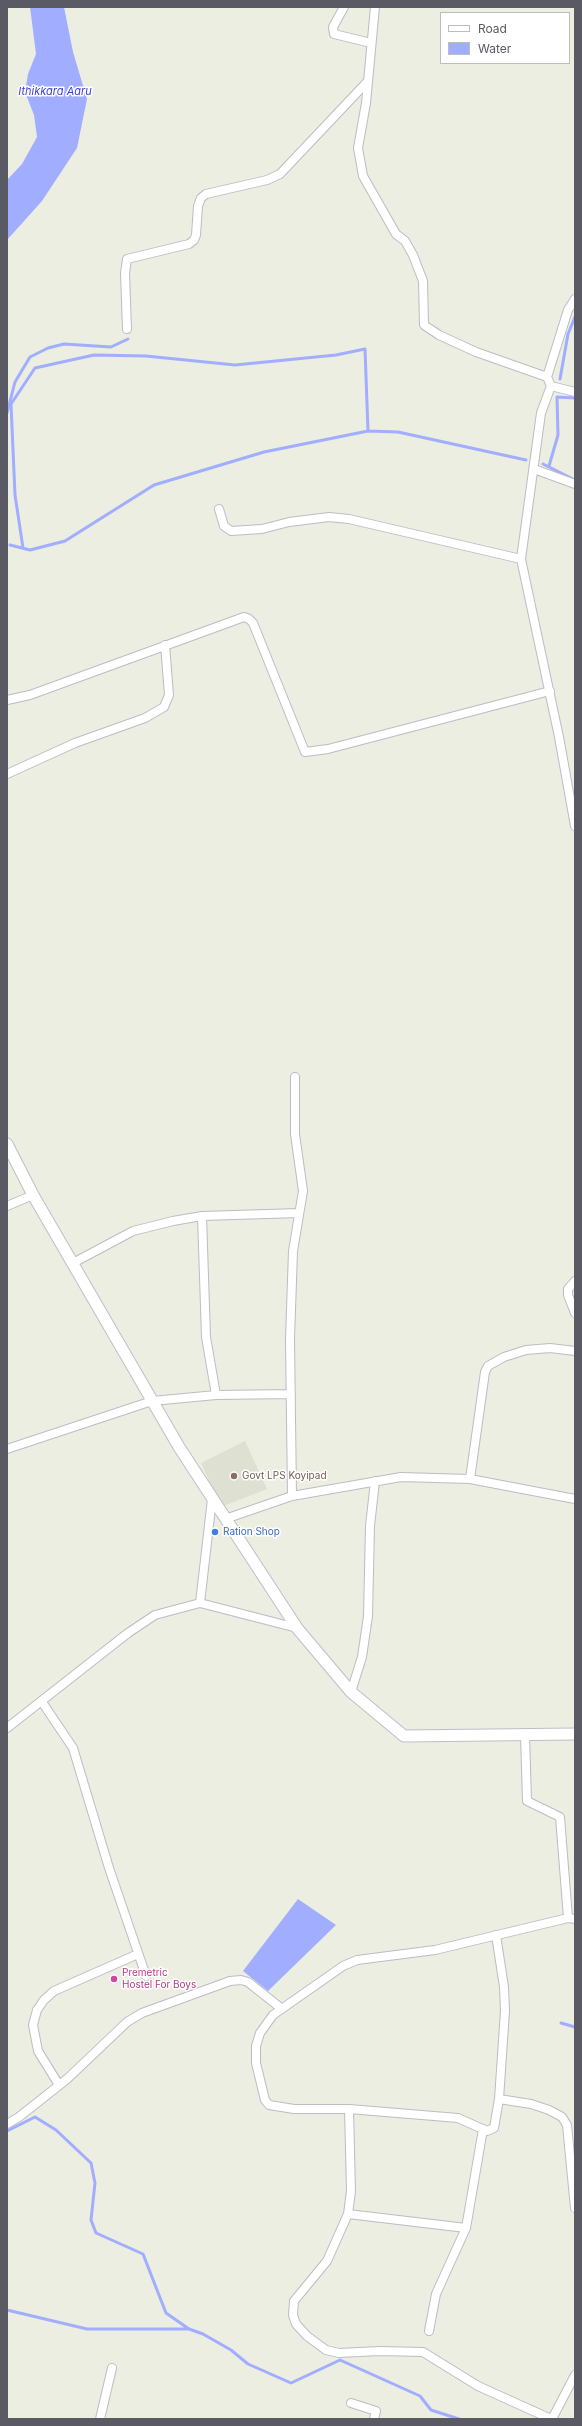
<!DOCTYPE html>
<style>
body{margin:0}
#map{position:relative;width:582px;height:2426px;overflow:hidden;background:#eceee2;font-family:Inter,sans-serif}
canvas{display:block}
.frame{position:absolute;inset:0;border:8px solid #5a5a64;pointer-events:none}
.legend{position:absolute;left:440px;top:12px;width:130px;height:52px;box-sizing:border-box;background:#fff;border:1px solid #bdbdc1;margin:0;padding:5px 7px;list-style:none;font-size:12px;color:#5a5a64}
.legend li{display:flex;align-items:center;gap:8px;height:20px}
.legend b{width:20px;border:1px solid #bdbdc1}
</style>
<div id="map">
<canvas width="582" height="2426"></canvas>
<div class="frame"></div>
<ul class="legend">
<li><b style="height:5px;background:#fff"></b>Road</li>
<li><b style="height:11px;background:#a1adff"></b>Water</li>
</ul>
</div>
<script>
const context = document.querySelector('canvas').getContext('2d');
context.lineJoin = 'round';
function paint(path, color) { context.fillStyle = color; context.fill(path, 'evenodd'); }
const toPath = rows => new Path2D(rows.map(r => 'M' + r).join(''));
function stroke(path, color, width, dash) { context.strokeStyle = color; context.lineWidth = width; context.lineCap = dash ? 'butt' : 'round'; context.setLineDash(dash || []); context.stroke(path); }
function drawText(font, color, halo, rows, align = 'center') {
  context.font = font + ' Inter,sans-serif'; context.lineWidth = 3; context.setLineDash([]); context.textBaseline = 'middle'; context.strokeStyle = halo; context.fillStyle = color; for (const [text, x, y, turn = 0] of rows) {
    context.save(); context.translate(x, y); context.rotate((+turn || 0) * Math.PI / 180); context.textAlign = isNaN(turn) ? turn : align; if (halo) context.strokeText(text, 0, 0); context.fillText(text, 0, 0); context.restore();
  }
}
paint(toPath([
 [245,1441,267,1489,221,1507,201,1463]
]), '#dee0d2');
paint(toPath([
 [30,7,64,7,73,52,87,99,77,148,42,201,7,240,7,180,22,164,37,137,34,115,25,92,28,74,36,54],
 [298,1899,336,1925,268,1991,243,1971]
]), '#a1adff');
stroke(toPath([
 [560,379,568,334,575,317],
 [7,413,15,382,30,357,48,348,64,344,111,347,128,339],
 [543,464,575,480],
 [549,466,558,435,557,397,575,398],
 [10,545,30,550,65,541,154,485,264,452,368,431,398,432,526,460],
 [23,548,15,495,11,404,35,368,94,355,146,356,235,365,336,355,365,349,368,431],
 [561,2023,575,2027],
 [7,2131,35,2117,56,2130,91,2163,95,2183,91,2220,96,2233,143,2254,166,2313,189,2329,203,2334,231,2350,248,2364,291,2383,340,2360,420,2396,431,2410,459,2419],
 [7,2310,87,2329,189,2329]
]), '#a1adff', 3);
const street = toPath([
 [344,7,333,27,334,34,371,43],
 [375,7,366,103,358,148,363,176,396,234,405,241,413,255,423,281,424,325,439,335,476,352,547,377,551,386,541,413,521,559,559,737,575,826],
 [127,329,125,273,127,259,189,244,194,240,196,235,198,206,201,198,206,194,267,180,280,174,368,81],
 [547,377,568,310,575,299],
 [551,386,575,392],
 [534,469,575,484],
 [219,509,224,526,231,531,262,529,289,522,329,517,349,519,521,559],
 [7,700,30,695,244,617,249,619,253,623,305,752,328,749,550,691],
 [7,774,75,743,145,718,164,707,169,695,165,645],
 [7,1206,33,1195],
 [202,1216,206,1337,216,1395],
 [73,1263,133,1231,173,1221,202,1216,299,1213],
 [575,1281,568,1289,568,1295,575,1313],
 [7,1449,152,1401,216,1395,291,1394],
 [470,1479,485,1372,488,1366,504,1357,526,1350,550,1348,575,1351],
 [292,1496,290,1339,293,1251,303,1191,295,1134,295,1077],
 [225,1519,292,1496,401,1477,470,1479,575,1499],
 [200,1603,212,1499],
 [351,1692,362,1657,368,1616,370,1526,375,1481],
 [42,1702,73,1748,109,1868,146,1976],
 [7,1728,128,1633,155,1615,200,1603,297,1628],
 [525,1735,527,1801,560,1817,568,1918],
 [59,2085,38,2051,33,2025,37,2010,44,2000,54,1991,138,1954],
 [499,2099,531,2104,549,2110,562,2117,567,2125,575,2208],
 [349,2109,458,2118,487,2131,494,2128,499,2099,505,2011,504,1987,496,1935],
 [7,2124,19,2117,67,2079,127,2022,142,2013,230,1981,241,1980,248,1982,282,2009],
 [348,2214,466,2228],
 [429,2331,436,2294,466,2228,483,2129],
 [351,2403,376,2411,374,2419],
 [100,2419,112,2368],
 [551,2419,478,2386,423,2352,380,2351,339,2353,326,2350,307,2336,296,2324,293,2315,294,2301,327,2261,348,2214,351,2191,349,2109,294,2109,269,2105,265,2100,256,2063,256,2046,260,2033,273,2015,343,1966,357,1960,435,1950,568,1918,575,1919],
 [552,2419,575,2375]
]);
const secondary = toPath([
 [7,1144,33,1195,179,1447,297,1628,351,1692,404,1736,575,1734]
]);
stroke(street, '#bcbcc4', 10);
stroke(secondary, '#bfbec8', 13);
stroke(street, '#fff', 8);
stroke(secondary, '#fff', 11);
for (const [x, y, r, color] of [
 [234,1476,4,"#8d6e63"],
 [215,1532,4,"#3f7fe0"],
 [114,1979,4,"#d1479c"]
]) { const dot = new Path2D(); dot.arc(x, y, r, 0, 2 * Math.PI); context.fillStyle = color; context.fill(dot); stroke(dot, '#fff', 1.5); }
drawText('10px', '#785e54', '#fff', [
 ["Govt LPS Koyipad",242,1476]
], 'left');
drawText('10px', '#366cbe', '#fff', [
 ["Ration Shop",223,1532]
], 'left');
drawText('10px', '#b23c85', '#fff', [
 ["Premetric",122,1973],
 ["Hostel For Boys",122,1985]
], 'left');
drawText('italic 11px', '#3b43cb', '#fff', [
 ["Ithikkara Aaru",55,92]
]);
</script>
